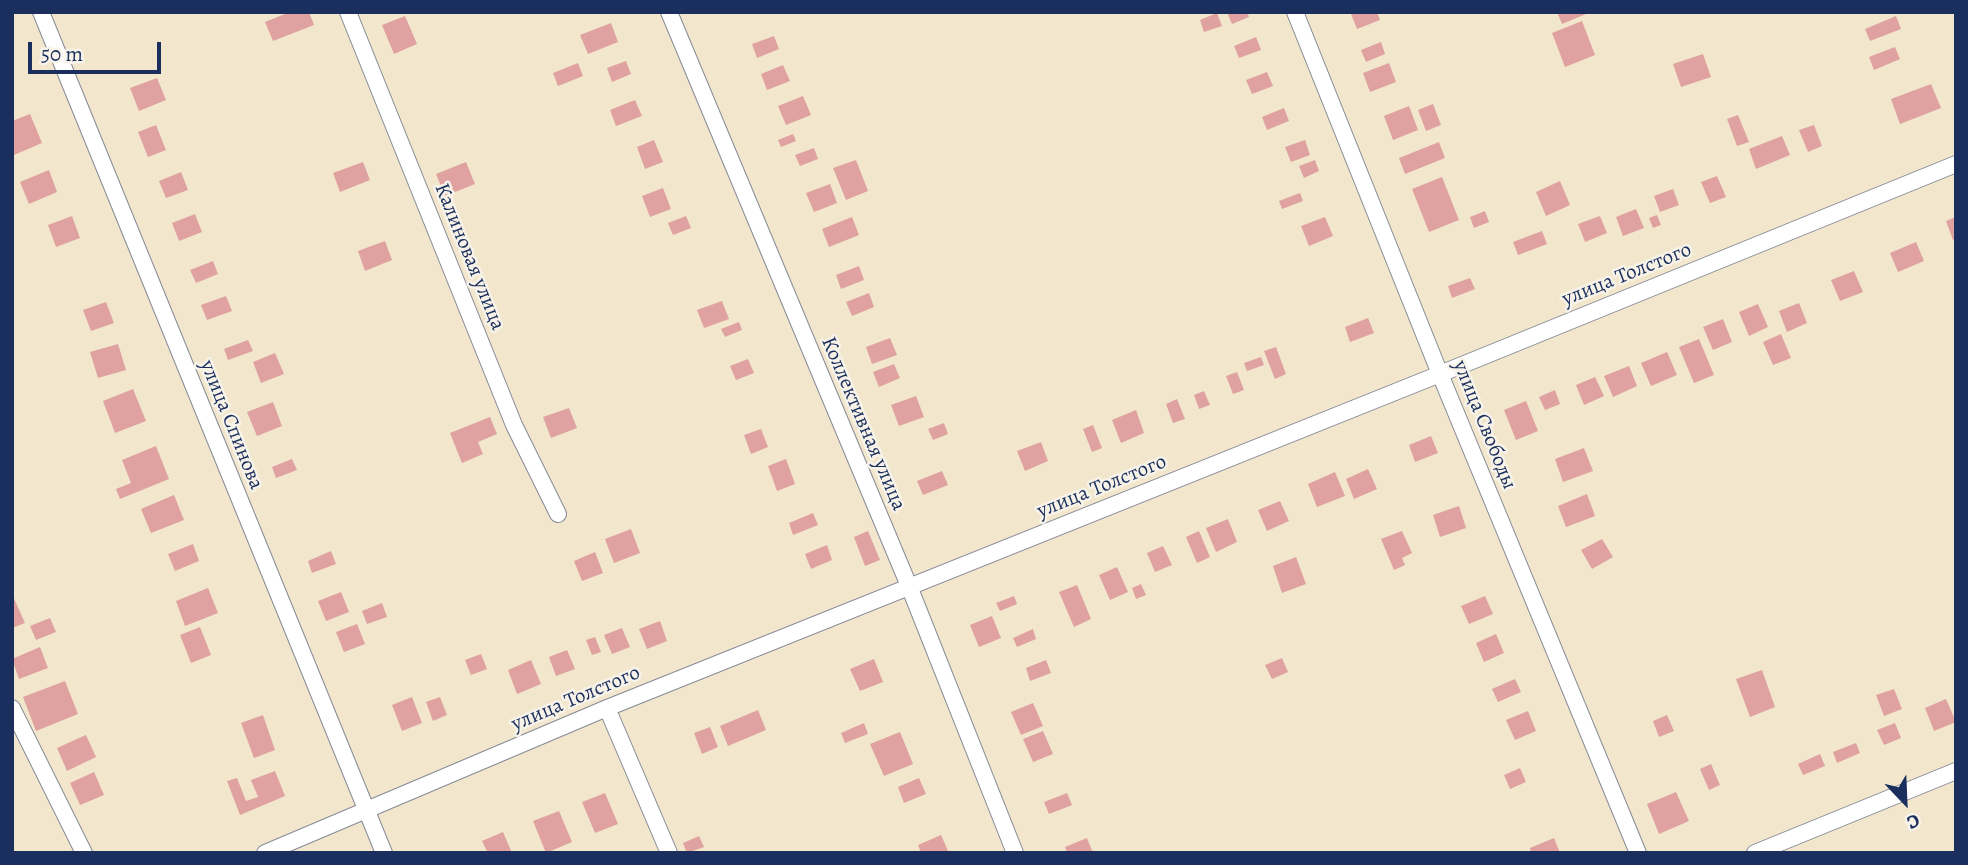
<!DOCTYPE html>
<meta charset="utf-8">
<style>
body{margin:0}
#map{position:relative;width:1968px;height:865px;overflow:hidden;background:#f2e6cd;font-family:Alegreya,serif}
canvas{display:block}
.frame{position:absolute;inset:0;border:14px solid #1b2f5e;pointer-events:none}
.north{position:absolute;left:1870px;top:767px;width:70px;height:70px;-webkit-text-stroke:5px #f7f3e8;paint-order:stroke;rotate:157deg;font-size:19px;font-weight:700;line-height:28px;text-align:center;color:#1b2f5e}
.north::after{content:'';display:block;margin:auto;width:24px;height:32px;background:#1b2f5e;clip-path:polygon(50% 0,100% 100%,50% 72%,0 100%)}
.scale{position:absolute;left:28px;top:42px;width:133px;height:32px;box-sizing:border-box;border:4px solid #1b2f5e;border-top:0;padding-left:9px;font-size:21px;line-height:24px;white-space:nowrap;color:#1b2f5e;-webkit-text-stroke:5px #f7f3e8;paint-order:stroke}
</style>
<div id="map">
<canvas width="1968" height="865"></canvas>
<div class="frame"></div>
<div class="north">С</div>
<div class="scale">50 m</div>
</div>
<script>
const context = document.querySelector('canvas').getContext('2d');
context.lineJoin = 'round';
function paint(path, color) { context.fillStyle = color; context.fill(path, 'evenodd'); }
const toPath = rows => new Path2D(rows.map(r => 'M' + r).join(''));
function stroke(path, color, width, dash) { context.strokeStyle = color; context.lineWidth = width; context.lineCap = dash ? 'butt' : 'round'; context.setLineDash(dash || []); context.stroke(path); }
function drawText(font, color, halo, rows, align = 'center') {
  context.font = font + ' Alegreya,serif'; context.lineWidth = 5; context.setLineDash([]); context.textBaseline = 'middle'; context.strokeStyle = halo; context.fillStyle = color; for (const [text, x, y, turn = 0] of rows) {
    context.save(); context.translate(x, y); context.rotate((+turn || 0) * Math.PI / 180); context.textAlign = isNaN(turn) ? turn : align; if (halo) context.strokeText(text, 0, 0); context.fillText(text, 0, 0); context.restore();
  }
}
paint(toPath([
 [290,12,309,12,314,25,273,41,265,22],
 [1227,12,1247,12,1249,17,1232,24],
 [1357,12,1377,12,1380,20,1357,29,1351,14],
 [1557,12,1591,12,1562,24],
 [1217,13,1222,26,1204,32,1200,20],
 [405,16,417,44,394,54,382,25],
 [1896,16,1901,29,1870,41,1865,29],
 [1582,21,1595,55,1565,67,1552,33],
 [611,23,618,42,588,54,580,35],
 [774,36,779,49,757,58,752,44],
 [1256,37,1261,50,1239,58,1234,46],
 [1381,42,1385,54,1366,62,1361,50],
 [1895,47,1900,59,1874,70,1869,57],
 [1703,54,1711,77,1681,87,1673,64],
 [626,61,631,74,612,82,607,68],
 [578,63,583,76,558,86,553,73],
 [1389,63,1396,82,1370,92,1363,73],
 [783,65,790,81,767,90,761,74],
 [1267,72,1273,86,1252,94,1246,80],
 [157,78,166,100,139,111,130,88],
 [1931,84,1941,108,1900,124,1891,99],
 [803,96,811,115,786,125,778,106],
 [635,100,642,116,616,126,610,110],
 [1433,104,1441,125,1426,131,1418,110],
 [1409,106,1418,130,1393,140,1384,116],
 [1284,108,1289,121,1267,130,1262,117],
 [30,114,42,143,14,155,12,121],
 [1738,115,1749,142,1737,146,1727,119],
 [156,125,166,150,148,157,138,132],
 [1814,125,1822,146,1808,152,1799,130],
 [793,134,796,141,781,147,778,140],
 [1782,136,1790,155,1756,169,1749,149],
 [654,140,663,162,645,169,637,147],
 [1305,140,1310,155,1291,162,1285,147],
 [1439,142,1445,158,1405,174,1399,158],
 [814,148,818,159,800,166,795,155],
 [856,160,868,191,846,200,833,168],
 [1315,160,1319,171,1304,178,1299,166],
 [363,162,370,180,340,192,333,173],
 [466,162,475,184,445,196,436,174],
 [49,170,57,192,29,204,20,182],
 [181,172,188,190,166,198,159,181],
 [1717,176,1726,197,1710,203,1701,182],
 [1442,177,1459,220,1429,232,1412,189],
 [1560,181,1570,205,1546,216,1536,192],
 [830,184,837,203,814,212,806,193],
 [663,188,671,209,650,217,642,196],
 [1673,189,1679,205,1660,212,1654,196],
 [1300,193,1303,201,1282,209,1279,201],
 [1636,209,1644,228,1623,236,1616,217],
 [1485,211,1489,222,1474,228,1470,217],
 [195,214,202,232,179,241,172,223],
 [1657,215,1661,225,1653,228,1649,218],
 [72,216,80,238,56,247,48,225],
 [686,216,691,228,673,235,668,223],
 [1600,216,1607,233,1585,242,1578,224],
 [852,217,859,235,829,247,822,229],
 [1325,217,1333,236,1309,246,1301,226],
 [1956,217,1956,239,1953,240,1946,221],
 [1542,231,1547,244,1518,255,1513,242],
 [385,241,392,260,365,271,358,251],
 [1916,242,1924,261,1898,272,1890,253],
 [213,261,218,274,196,283,190,270],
 [859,266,864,280,841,289,836,275],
 [1854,271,1863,292,1840,301,1831,280],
 [1470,278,1475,289,1452,298,1448,286],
 [869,293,874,307,852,316,846,302],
 [226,296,232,311,207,320,201,305],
 [722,301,729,319,704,328,697,310],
 [106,302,114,323,91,331,83,310],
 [1799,303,1807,323,1787,332,1779,311],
 [1758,304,1768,327,1749,336,1739,312],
 [1368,318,1374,333,1350,342,1345,327],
 [1723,319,1732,342,1713,350,1703,327],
 [739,322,742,330,725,337,721,329],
 [1781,334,1791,358,1773,365,1763,342],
 [890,338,897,355,872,364,866,347],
 [1699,339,1714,375,1694,383,1679,347],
 [248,340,253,351,228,360,224,349],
 [118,344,126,370,98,378,90,352],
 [1276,347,1286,374,1275,379,1264,351],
 [1667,352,1677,375,1651,386,1641,363],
 [275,353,284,374,261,383,253,362],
 [1261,357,1264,365,1247,371,1244,363],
 [748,359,754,373,736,380,730,366],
 [894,364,900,378,879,387,873,372],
 [1629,366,1637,386,1613,397,1604,376],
 [1237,372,1244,390,1233,394,1226,376],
 [1595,377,1604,396,1584,405,1576,385],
 [133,389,146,421,115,433,103,401],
 [1555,390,1560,404,1545,410,1539,397],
 [1204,391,1210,405,1199,409,1194,395],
 [916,396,924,417,899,426,891,405],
 [1177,399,1185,419,1173,423,1166,404],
 [1526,401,1538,431,1516,440,1504,410],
 [273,402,282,426,257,436,247,412],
 [569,408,577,428,551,438,543,417],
 [1136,410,1144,433,1121,443,1112,420],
 [490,417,497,434,478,442,483,454,462,463,450,433],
 [944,423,948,434,933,440,928,429],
 [1093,425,1102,448,1092,452,1083,429],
 [761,429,768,447,751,454,744,435],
 [1431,436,1438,453,1415,462,1409,445],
 [1041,442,1048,461,1025,471,1017,451],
 [156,446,169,479,120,499,116,489,131,483,122,460],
 [1584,448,1593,471,1563,482,1555,459],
 [292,459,297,470,276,478,272,467],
 [786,459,795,484,777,491,768,466],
 [1368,469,1377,489,1354,499,1346,479],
 [942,471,948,485,923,495,917,481],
 [1335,472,1345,496,1317,507,1308,484],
 [1587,494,1595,516,1566,527,1558,506],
 [174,495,184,520,151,533,141,509],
 [1280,501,1289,521,1267,531,1258,510],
 [1459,506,1466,528,1440,537,1433,515],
 [813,513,818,525,793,535,789,523],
 [1228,519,1237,542,1216,552,1206,528],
 [631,529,640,553,614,563,605,539],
 [868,531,880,560,865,566,854,537],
 [1199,531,1210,557,1197,563,1186,537],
 [1402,531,1412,553,1402,558,1405,565,1394,570,1381,539],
 [1602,539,1613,557,1592,569,1581,550],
 [193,544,199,561,175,571,168,554],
 [827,545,832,560,811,569,805,554],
 [1163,546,1172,565,1155,572,1147,553],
 [331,551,336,564,312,573,308,561],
 [595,552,603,573,582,581,574,561],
 [1296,557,1306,584,1282,593,1273,566],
 [1117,567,1128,592,1110,600,1099,575],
 [1141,584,1146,595,1136,599,1132,588],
 [1077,585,1091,619,1074,627,1059,592],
 [208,588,218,613,185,626,176,601],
 [341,592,349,612,326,621,318,601],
 [12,594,25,623,12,628],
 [1014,596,1017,604,1000,611,996,603],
 [1485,596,1493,614,1469,624,1461,606],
 [382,603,387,617,367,624,362,611],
 [992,616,1001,638,979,647,970,625],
 [50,618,56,632,36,640,30,626],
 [660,621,667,641,647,649,639,629],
 [357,624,365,644,344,652,336,632],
 [200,627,211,655,191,663,180,635],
 [622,628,630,647,612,654,604,635],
 [1033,629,1036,639,1017,647,1013,638],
 [1496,634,1504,653,1484,662,1476,643],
 [595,637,601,652,592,655,586,640],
 [40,647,48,668,19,679,12,659],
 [567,650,575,669,556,676,549,657],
 [481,654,487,669,471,675,465,660],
 [1282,658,1288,672,1272,679,1265,665],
 [874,659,883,682,860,691,850,669],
 [531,660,541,684,517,694,508,670],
 [1046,660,1051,673,1030,681,1026,668],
 [1762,670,1775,707,1750,717,1736,679],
 [1515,679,1521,692,1498,702,1492,689],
 [65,681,78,714,36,731,23,697],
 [1894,689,1902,709,1884,716,1876,695],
 [412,697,422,723,402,731,392,705],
 [440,697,447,715,433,721,426,702],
 [1946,699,1956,722,1934,731,1925,708],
 [1033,703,1043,726,1021,735,1011,712],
 [758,710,766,730,728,746,720,726],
 [1528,711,1536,731,1515,740,1506,720],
 [263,715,275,750,254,758,241,723],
 [1667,715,1674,731,1659,737,1653,721],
 [864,723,868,734,845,743,841,733],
 [1895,723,1901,738,1884,745,1877,730],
 [710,727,718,747,702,754,694,733],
 [1043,731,1053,754,1033,762,1023,739],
 [900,732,913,764,884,776,870,744],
 [86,735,96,757,67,771,57,748],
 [1856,743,1860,753,1837,763,1833,752],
 [1820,754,1825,766,1803,775,1798,764],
 [1711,764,1720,785,1709,790,1700,769],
 [1520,768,1526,782,1510,789,1504,775],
 [275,771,285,796,240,815,227,781,237,778,246,801,258,797,251,780],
 [94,772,104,795,80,805,70,783],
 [919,778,926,794,904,803,898,787],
 [1676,792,1689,821,1659,834,1647,804],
 [605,793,618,824,595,833,582,802],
 [1067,793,1072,805,1049,814,1044,802],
 [559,811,572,842,546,853,533,821],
 [503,832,512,853,488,853,482,841],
 [941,835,949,853,921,853,918,845],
 [699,836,704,847,687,853,683,843],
 [1087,838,1093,853,1067,853,1065,847],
 [1554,838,1560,853,1531,853,1530,848]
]), '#dfa2a0');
const minor = toPath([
 [41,12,384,853],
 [348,12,514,425,558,514],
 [669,12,909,586,1015,853],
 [1295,12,1440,374,1638,853],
 [12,708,84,853],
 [607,708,669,853],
 [265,853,607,708,1440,374,1956,164],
 [1755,853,1956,771]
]);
stroke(minor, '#868a96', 18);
stroke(minor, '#fff', 16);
drawText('21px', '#1b2f5e', '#f7f3e8', [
 ["Калиновая улица",469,257,68],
 ["улица Толстого",1627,275,-22],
 ["Коллективная улица",863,424,67],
 ["улица Спинова",231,425,68],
 ["улица Свободы",1484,425,68],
 ["улица Толстого",1102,487,-22],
 ["улица Толстого",576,699,-23]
]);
</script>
